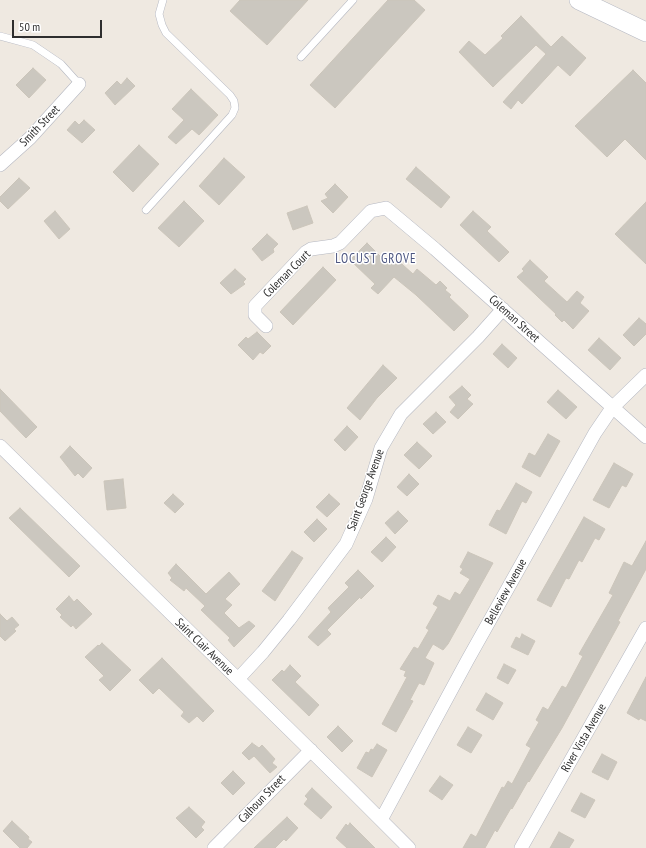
<!DOCTYPE html>
<style>
body{margin:0}
#map{position:relative;width:646px;height:848px;overflow:hidden;background:#efe9e1;font-family:"PT Sans Narrow",sans-serif}
canvas{display:block}
.scale{position:absolute;left:12px;top:20px;width:90px;height:18px;box-sizing:border-box;border:2px solid #2e2e2e;border-top:0;padding-left:5px;font-size:12px;line-height:14px;white-space:nowrap;color:#2e2e2e;-webkit-text-stroke:3px #fff;paint-order:stroke}
</style>
<div id="map">
<canvas width="646" height="848"></canvas>
<div class="scale">50 m</div>
</div>
<script>
const context = document.querySelector('canvas').getContext('2d');
context.lineJoin = 'round';
function paint(path, color) { context.fillStyle = color; context.fill(path, 'evenodd'); }
const toPath = rows => new Path2D(rows.map(r => 'M' + r).join(''));
function stroke(path, color, width, dash) { context.strokeStyle = color; context.lineWidth = width; context.lineCap = dash ? 'butt' : 'round'; context.setLineDash(dash || []); context.stroke(path); }
function drawText(font, color, halo, rows, align = 'center') {
  context.font = font + ' "PT Sans Narrow",sans-serif'; context.lineWidth = 3; context.setLineDash([]); context.textBaseline = 'middle'; context.strokeStyle = halo; context.fillStyle = color; for (const [text, x, y, turn = 0] of rows) {
    context.save(); context.translate(x, y); context.rotate((+turn || 0) * Math.PI / 180); context.textAlign = isNaN(turn) ? turn : align; if (halo) context.strokeText(text, 0, 0); context.fillText(text, 0, 0); context.restore();
  }
}
const building = toPath([
 [240,0,308,0,267,45,230,11,240,0],
 [388,0,414,0,425,10,335,108,310,85,388,0],
 [521,16,551,47,562,36,586,58,570,76,558,65,522,104,518,100,511,109,503,102,546,54,536,45,493,87,459,52,469,41,485,55,503,38,501,36,521,16],
 [33,68,46,80,29,98,16,85,33,68],
 [633,70,646,83,646,160,625,139,607,157,575,126,633,70],
 [127,78,135,86,115,105,105,93,117,81,121,85,127,78],
 [191,89,218,115,199,135,192,129,176,144,168,137,184,120,172,109,191,89],
 [84,120,95,130,82,143,67,130,75,121,79,125,84,120],
 [139,145,159,164,133,192,113,172,139,145],
 [224,158,245,177,219,205,199,186,224,158],
 [416,167,450,197,441,208,406,179,416,167],
 [19,178,30,188,8,209,0,201,0,197,19,178],
 [335,184,348,197,333,213,321,201,328,198,325,194,335,184],
 [184,201,204,221,179,247,158,228,184,201],
 [646,202,646,264,615,234,646,202],
 [307,206,313,223,293,230,287,213,307,206],
 [55,211,70,229,59,239,44,221,55,211],
 [473,211,491,227,487,231,509,252,499,262,460,225,473,211],
 [267,234,278,244,273,249,274,252,262,261,252,249,267,234],
 [367,243,387,263,393,256,413,274,417,269,436,285,440,281,447,288,445,290,451,295,449,297,468,315,468,317,454,331,416,295,394,277,378,294,371,288,375,284,350,260,367,243],
 [530,260,548,277,544,281,567,302,577,291,584,297,580,303,589,311,573,329,564,320,562,322,555,315,556,314,517,277,524,271,522,269,530,260],
 [323,267,336,280,293,325,280,312,323,267],
 [235,269,246,279,243,282,245,284,231,294,220,283,235,269],
 [639,318,646,324,646,334,634,346,623,335,639,318],
 [257,332,271,346,263,354,260,352,253,360,238,345,246,337,248,339,257,332],
 [599,338,621,358,610,370,588,350,599,338],
 [502,344,517,358,508,368,493,354,502,344],
 [383,365,397,378,377,398,360,420,347,408,383,365],
 [462,386,471,395,467,399,473,404,458,419,450,412,456,405,449,397,462,386],
 [0,389,37,427,26,438,0,411,0,389],
 [558,390,577,407,566,419,547,402,558,390],
 [436,412,446,422,433,434,423,424,436,412],
 [347,426,358,437,345,451,334,440,347,426],
 [548,434,560,441,540,477,522,467,529,453,535,456,548,434],
 [417,442,432,456,419,469,404,455,417,442],
 [70,446,92,468,83,478,78,473,75,476,60,457,70,446],
 [614,463,633,474,626,487,622,485,609,508,593,500,614,463],
 [409,474,419,484,407,496,397,487,409,474],
 [123,479,126,508,107,510,104,481,123,479],
 [516,483,532,492,526,503,522,501,506,534,489,525,497,510,500,511,516,483],
 [173,494,184,504,175,513,164,503,173,494],
 [329,494,340,504,327,517,316,507,329,494],
 [20,508,80,566,69,577,9,518,20,508],
 [398,511,408,521,395,534,385,523,398,511],
 [584,517,605,529,599,540,595,538,582,562,579,560,569,579,566,578,551,607,537,600,584,517],
 [317,519,327,529,314,542,304,532,317,519],
 [386,537,396,547,382,562,371,552,386,537],
 [646,541,646,569,618,621,620,622,562,728,529,782,528,781,512,809,511,808,497,832,495,830,485,848,463,848,471,834,476,837,502,787,504,788,508,781,512,784,531,748,526,745,539,722,536,720,543,707,548,710,562,686,566,688,583,656,579,654,613,595,609,593,624,562,632,566,646,541],
 [292,551,303,558,275,601,262,591,292,551],
 [468,552,493,563,448,644,443,650,433,644,425,658,434,663,424,685,419,683,410,700,413,701,396,732,382,724,407,677,404,676,406,671,400,669,414,647,418,649,429,630,426,628,438,607,433,604,438,595,450,601,455,592,460,595,470,579,460,573,463,569,460,567,468,552],
 [176,564,206,594,229,572,240,584,225,599,232,605,224,613,239,628,249,621,255,626,234,647,228,640,230,638,201,610,205,606,186,588,184,591,170,580,172,578,168,573,176,564],
 [358,570,374,586,361,599,360,597,327,630,331,634,318,646,308,637,331,612,328,608,349,587,345,583,358,570],
 [69,596,74,602,77,599,92,614,76,629,73,625,71,627,60,617,62,615,56,609,69,596],
 [0,614,7,621,12,617,19,625,14,629,16,631,5,641,0,636,0,614],
 [522,634,535,641,528,655,511,647,516,637,520,639,522,634],
 [102,643,131,670,110,691,99,680,104,676,85,657,98,645,99,646,102,643],
 [162,658,214,711,203,722,197,716,189,723,181,716,184,712,159,688,153,694,139,680,162,658],
 [504,664,516,670,508,684,497,678,504,664],
 [290,665,301,676,295,682,319,705,309,716,272,680,282,670,284,672,290,665],
 [646,677,646,721,640,718,639,720,627,713,646,677],
 [486,693,503,703,493,720,476,710,486,693],
 [338,726,353,741,342,752,327,737,338,726],
 [468,727,482,735,471,753,457,745,468,727],
 [252,743,259,748,262,745,275,759,272,763,277,767,270,773,254,756,249,760,242,753,252,743],
 [377,744,387,750,372,777,357,768,366,752,369,753,371,749,373,750,377,744],
 [602,754,617,762,608,780,592,772,602,754],
 [233,771,245,783,233,795,221,783,233,771],
 [440,776,453,785,442,800,429,791,440,776],
 [312,788,332,807,321,819,304,804,308,799,305,796,312,788],
 [581,793,595,800,585,818,571,811,581,793],
 [189,807,205,822,201,827,204,830,196,838,176,818,189,807],
 [287,817,298,828,286,841,284,839,275,848,254,848,287,817],
 [12,821,29,837,28,839,32,842,27,848,20,848,3,831,12,821],
 [350,823,375,848,347,848,336,838,346,824,348,826,350,823],
 [559,832,574,840,569,848,550,848,559,832]
]);
paint(building, '#cbc7bf');
stroke(building, '#cbc5ba', 1);
const lane = toPath([
 [0,36,33,45,61,64,79,84],
 [301,57,353,0],
 [146,210,232,115,235,108,234,101,230,95,166,33,162,25,159,14,163,0]
]);
const street = toPath([
 [0,165,30,138,79,84],
 [266,326,255,315,255,306,306,252,311,249,333,246,340,243,371,211,386,208,435,249,646,437],
 [0,446,350,789,409,848],
 [238,679,263,652,289,620,346,544,366,499,381,448,401,414,478,337,503,309],
 [381,820,467,661,595,433,612,408,646,375],
 [214,848,311,750],
 [521,848,646,628]
]);
const secondary = toPath([
 [579,0,646,32]
]);
stroke(lane, '#b4b7c1', 8);
stroke(street, '#b4b7c1', 14);
stroke(secondary, '#b4b7c1', 20);
stroke(lane, '#fff', 7);
stroke(street, '#fff', 13);
stroke(secondary, '#fff', 19);
drawText('12px', '#2e2e2e', '#fff', [
 ["Smith Street",40,126,-46],
 ["Coleman Court",287,274,-45],
 ["Coleman Street",514,319,42],
 ["Saint George Avenue",366,490,-70],
 ["Belleview Avenue",506,592,-61],
 ["Saint Clair Avenue",204,647,44],
 ["River Vista Avenue",584,738,-60],
 ["Calhoun Street",262,799,-46]
]);
context.letterSpacing = '1px';
drawText('13px', '#4d5680', '#fff', [
 ["LOCUST GROVE",376,259]
]);
context.letterSpacing = '0px';
</script>
